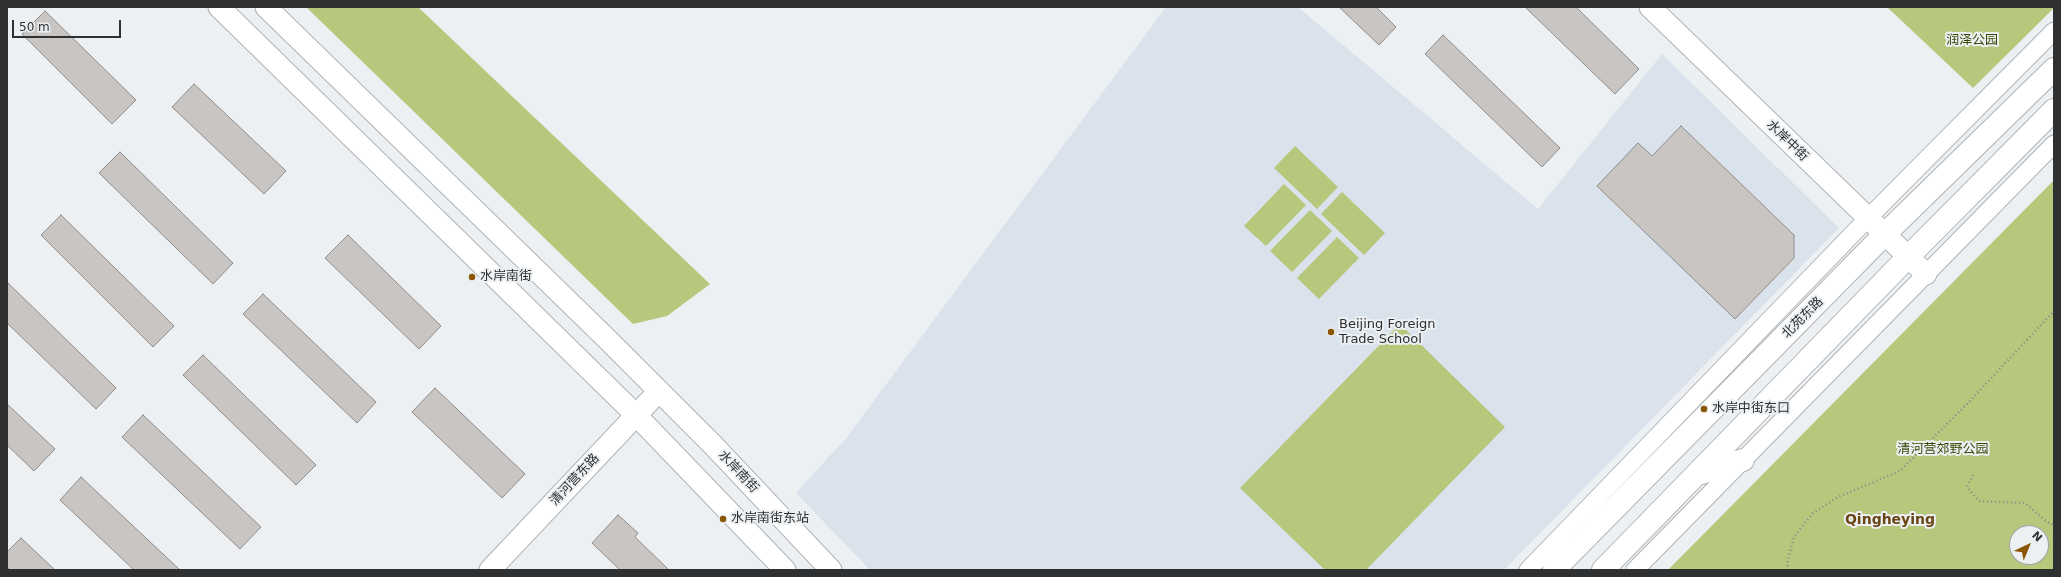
<!DOCTYPE html>
<meta charset="utf-8">
<style>
body{margin:0}
#map{position:relative;width:2061px;height:577px;overflow:hidden;background:#ecf0f3;font-family:"DejaVu Sans",sans-serif}
canvas{display:block}
.frame{position:absolute;inset:0;border:8px solid #2e3031;pointer-events:none}
.north{position:absolute;left:2009px;top:525px;width:40px;height:40px;box-sizing:border-box;background:#ecf0f3;border:1px solid #a0a3a5;border-radius:50%;rotate:44deg;font-size:11px;font-weight:700;line-height:16px;text-align:center;color:#2e3031}
.north::after{content:'';display:block;margin:auto;width:14px;height:18px;background:#8b5604;clip-path:polygon(50% 0,100% 100%,50% 72%,0 100%)}
.scale{position:absolute;left:12px;top:20px;width:109px;height:18px;box-sizing:border-box;border:2px solid #2e3031;border-top:0;padding-left:5px;font-size:12px;line-height:14px;white-space:nowrap;color:#2e3031;-webkit-text-stroke:3px #ecf0f3;paint-order:stroke}
</style>
<div id="map">
<canvas width="2061" height="577"></canvas>
<div class="frame"></div>
<div class="north">N</div>
<div class="scale">50 m</div>
</div>
<script>
const context = document.querySelector('canvas').getContext('2d');
context.lineJoin = 'round';
function paint(path, color) { context.fillStyle = color; context.fill(path, 'evenodd'); }
const toPath = rows => new Path2D(rows.map(r => 'M' + r).join(''));
function stroke(path, color, width, dash) { context.strokeStyle = color; context.lineWidth = width; context.lineCap = dash ? 'butt' : 'round'; context.setLineDash(dash || []); context.stroke(path); }
function drawText(font, color, halo, rows, align = 'center') {
  context.font = font + ' "DejaVu Sans","Noto Sans SC",sans-serif'; context.lineWidth = 4; context.setLineDash([]); context.textBaseline = 'middle'; context.strokeStyle = halo; context.fillStyle = color; for (const [text, x, y, turn = 0] of rows) {
    context.save(); context.translate(x, y); context.rotate((+turn || 0) * Math.PI / 180); context.textAlign = isNaN(turn) ? turn : align; if (halo) context.strokeText(text, 0, 0); context.fillText(text, 0, 0); context.restore();
  }
}
paint(toPath([
 [1166,7,1298,7,1538,209,1662,54,1839,228,1504,570,870,570,796,493,847,437]
]), '#dae3ec');
paint(toPath([
 [306,7,418,7,710,284,667,316,633,324],
 [1887,7,2054,7,2054,8,1973,88],
 [1295,146,1338,187,1317,209,1274,168],
 [2054,180,2054,570,1668,570],
 [2017,533,2041,533,2041,557,2017,557],
 [1284,184,1306,205,1266,246,1244,226],
 [1342,192,1385,233,1364,255,1321,214],
 [1310,210,1332,231,1292,272,1270,251],
 [1337,237,1359,258,1319,299,1297,278],
 [1400,324,1505,427,1366,570,1325,570,1240,488]
]), '#b7c77c');
const building = toPath([
 [1339,7,1376,7,1396,27,1379,45,1339,7],
 [1525,7,1576,7,1639,69,1615,94,1525,7],
 [45,11,136,100,112,124,22,34,45,11],
 [1443,35,1560,148,1542,167,1425,54,1443,35],
 [194,84,286,171,264,194,172,107,194,84],
 [1681,126,1794,235,1794,258,1735,319,1597,186,1638,143,1652,156,1681,126],
 [120,152,233,263,213,284,99,173,120,152],
 [61,215,174,326,153,347,41,235,61,215],
 [348,235,441,326,419,349,325,258,348,235],
 [7,282,116,388,96,409,7,323,7,282],
 [263,294,376,402,357,423,243,314,263,294],
 [203,355,316,465,296,485,183,375,203,355],
 [435,388,525,474,502,498,412,412,435,388],
 [7,404,55,449,34,471,7,445,7,404],
 [143,415,261,527,240,549,122,437,143,415],
 [81,477,180,570,134,570,60,500,81,477],
 [618,515,638,533,635,537,669,570,620,570,592,543,618,515],
 [21,538,55,570,10,570,7,567,7,552,21,538]
]);
paint(building, '#c9c5c3');
stroke(building, '#908c8a', 1);
const minor = toPath([
 [1528,570,1867,219,2054,31],
 [1635,570,2054,144]
]);
const tertiary = toPath([
 [219,7,636,415,785,570],
 [266,7,605,337,712,444,831,570],
 [1650,7,1926,274],
 [490,570,659,391]
]);
const secondary = toPath([
 [1698,474,1743,460],
 [1554,570,1884,235,2054,69],
 [1603,570,1908,257,2054,110]
]);
stroke(minor, '#b0b3b6', 19);
stroke(tertiary, '#b0b3b6', 23);
stroke(secondary, '#b0b3b6', 24);
stroke(toPath([
 [1973,475,1967,487,1979,501,2025,503,2047,522,2054,525],
 [1789,570,1787,563,1794,537,1813,513,1838,497,1900,471,1967,404,2054,311]
]), '#878a8c', 2.5, [1, 3]);
stroke(minor, '#fff', 17);
stroke(tertiary, '#fff', 21);
stroke(secondary, '#fff', 22);
for (const [x, y, r, color] of [
 [472,277,4,"#8b5604"],
 [1331,332,4,"#8b5604"],
 [1704,409,4,"#8b5604"],
 [723,519,4,"#8b5604"]
]) { const dot = new Path2D(); dot.arc(x, y, r, 0, 2 * Math.PI); context.fillStyle = color; context.fill(dot); stroke(dot, '#ecf0f3', 1.5); }
drawText('13px', '#3a4405', '#ecf0f3', [
 ["润泽公园",1972,41],
 ["清河营郊野公园",1943,450]
]);
drawText('13px', '#2e3031', '#ecf0f3', [
 ["水岸中街",1787,141,44],
 ["北苑东路",1803,318,-45],
 ["水岸南街",738,472,47],
 ["清河营东路",575,480,-47]
]);
drawText('13px', '#2e3031', '#ecf0f3', [
 ["水岸南街",480,277],
 ["Beijing Foreign",1339,325],
 ["Trade School",1339,340],
 ["水岸中街东口",1712,409],
 ["水岸南街东站",731,519]
], 'left');
drawText('bold 14px', '#694414', '#ecf0f3', [
 ["Qingheying",1890,520]
]);
</script>
